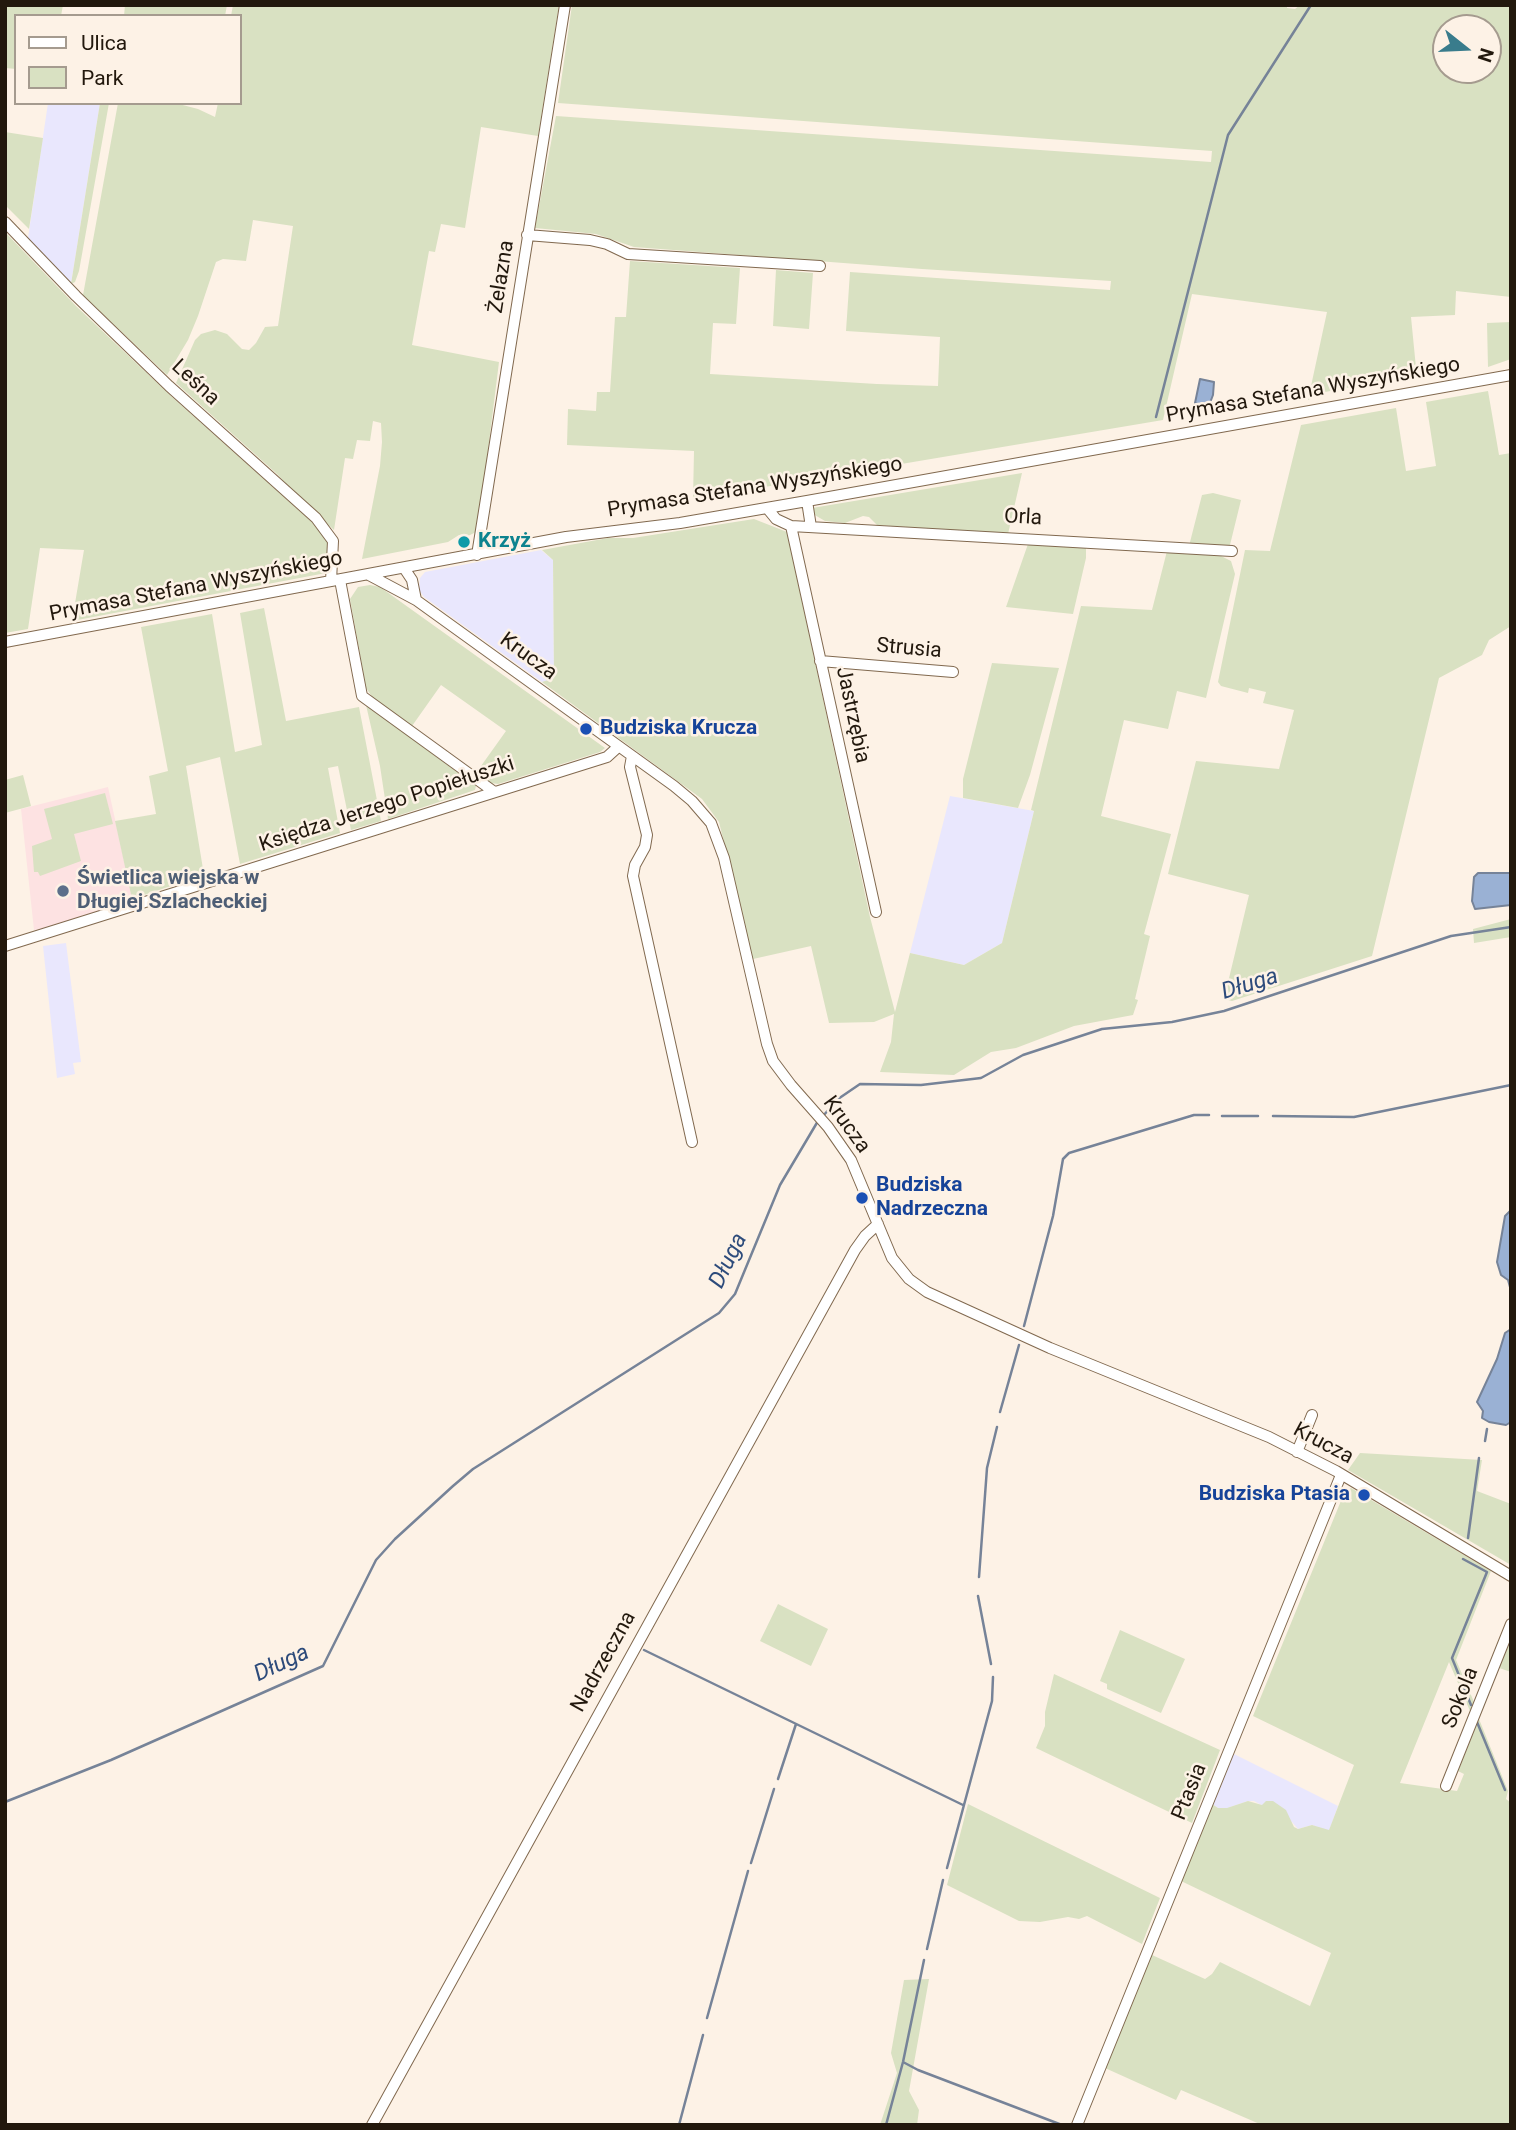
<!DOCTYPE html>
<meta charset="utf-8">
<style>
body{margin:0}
#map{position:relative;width:1516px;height:2130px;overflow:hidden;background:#fdf2e6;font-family:Roboto,sans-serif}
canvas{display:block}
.frame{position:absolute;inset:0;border:7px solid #22180d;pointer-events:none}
.legend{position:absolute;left:14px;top:14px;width:228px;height:91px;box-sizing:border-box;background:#fdf2e6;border:2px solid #a59b8f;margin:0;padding:9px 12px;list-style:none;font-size:21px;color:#22180d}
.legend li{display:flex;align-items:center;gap:14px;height:35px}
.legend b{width:35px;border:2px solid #a59b8f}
.north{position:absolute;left:1432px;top:14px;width:70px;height:70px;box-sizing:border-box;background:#fdf2e6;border:2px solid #a59b8f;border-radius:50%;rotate:108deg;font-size:19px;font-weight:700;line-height:28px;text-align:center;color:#22180d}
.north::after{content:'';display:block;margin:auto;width:24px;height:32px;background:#397c8c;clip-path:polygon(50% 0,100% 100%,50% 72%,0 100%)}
</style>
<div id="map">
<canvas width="1516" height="2130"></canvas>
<div class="frame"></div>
<ul class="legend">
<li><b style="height:9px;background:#fff"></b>Ulica</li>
<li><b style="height:19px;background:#d9e1c2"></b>Park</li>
</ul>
<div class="north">N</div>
</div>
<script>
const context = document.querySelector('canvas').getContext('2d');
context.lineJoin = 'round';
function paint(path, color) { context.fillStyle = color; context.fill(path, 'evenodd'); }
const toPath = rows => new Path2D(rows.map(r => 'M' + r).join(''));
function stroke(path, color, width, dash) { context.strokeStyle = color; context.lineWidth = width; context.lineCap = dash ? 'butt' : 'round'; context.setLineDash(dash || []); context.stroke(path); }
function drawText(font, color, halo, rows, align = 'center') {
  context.font = font + ' Roboto,sans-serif'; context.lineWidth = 5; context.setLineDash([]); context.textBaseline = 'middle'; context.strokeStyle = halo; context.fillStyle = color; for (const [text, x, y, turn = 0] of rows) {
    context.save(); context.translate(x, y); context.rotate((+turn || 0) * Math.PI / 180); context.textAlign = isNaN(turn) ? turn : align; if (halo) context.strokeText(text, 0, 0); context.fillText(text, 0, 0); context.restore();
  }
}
paint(toPath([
 [108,787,133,902,53,927,34,930,21,809]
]), '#fde2e2');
paint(toPath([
 [48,103,100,103,71,284,28,238],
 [541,550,553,560,554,679,542,682,424,597,419,590,420,578,425,572],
 [950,796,1034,811,1002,943,964,965,910,953],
 [66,943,81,1062,73,1063,75,1074,57,1078,43,946],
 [1232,1753,1338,1806,1329,1831,1312,1825,1298,1829,1292,1822,1254,1801,1248,1801,1228,1808,1218,1808,1212,1804]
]), '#e9e7fd');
paint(toPath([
 [5,5,63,5,61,16,16,16,16,69,5,68],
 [125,5,227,5,225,16,124,16],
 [233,5,559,5,538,136,481,127,465,228,441,224,435,252,429,251,412,345,499,362,478,531,468,536,459,535,448,542,362,559,380,466,382,442,381,423,373,421,370,441,357,440,353,459,345,458,334,530,302,501,277,474,176,383,195,340,201,334,215,330,227,334,242,349,249,350,256,343,265,327,278,326,293,226,253,220,246,261,223,259,216,262,198,316,188,340,167,375,83,295,118,103,175,103,198,109,215,117,218,103,240,103,240,16,231,16],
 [572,5,1287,5,1287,8,1295,9,1300,5,1511,5,1511,297,1456,291,1455,315,1411,317,1417,378,1405,377,1325,392,1308,400,1327,312,1192,294,1163,420,693,499,694,451,567,445,568,409,596,411,597,392,610,392,615,317,626,317,630,261,740,268,736,324,713,323,710,374,877,384,938,386,940,337,846,331,850,272,1110,290,1111,281,922,269,634,247,596,234,535,228,556,116,1211,162,1212,151,558,103],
 [1446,28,1488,28,1488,70,1446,70],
 [100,103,109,103,79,271,75,282,71,284],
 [5,132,43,138,29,229,5,205],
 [5,232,76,306,172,397,322,531,331,543,326,573,72,621,84,550,40,548,28,629,5,633],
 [776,270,813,273,809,329,773,326],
 [1511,322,1511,359,1488,367,1487,323],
 [1488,391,1499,455,1511,453,1511,626,1489,640,1482,655,1439,678,1372,956,1232,1001,1224,999,1249,895,1168,874,1196,761,1279,769,1294,710,1263,703,1266,692,1249,688,1248,693,1221,686,1218,682,1245,550,1270,551,1301,425,1396,408,1406,471,1436,466,1426,402],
 [1022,473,1008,534,877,525,869,517,863,516,845,523,825,521,813,514,812,508],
 [1213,493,1241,500,1229,549,1189,546,1202,495],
 [754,519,787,532,870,917,895,1012,910,953,964,965,1002,943,1034,811,1031,810,1081,606,1152,610,1167,551,1221,556,1231,561,1235,574,1206,698,1177,691,1168,729,1124,720,1101,816,1171,834,1144,934,1150,936,1135,999,1138,1000,1133,1015,1074,1026,1016,1048,991,1052,954,1075,880,1072,891,1042,894,1014,874,1022,829,1023,811,946,753,959,719,822,702,799,542,682,554,678,553,560,542,550,608,538,633,538],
 [1028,544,1086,548,1086,558,1073,614,1006,607],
 [370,585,380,587,605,748,600,752,498,784,491,783,476,773,506,731,441,685,412,726,373,698,366,688,350,599,358,587],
 [264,608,286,721,359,707,381,821,351,830,338,766,328,768,340,833,240,864,220,757,186,766,204,875,132,899,115,821,156,814,149,776,168,771,141,627,212,614,235,752,262,745,240,613],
 [992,663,1059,668,1030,775,1018,808,963,798,963,779],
 [366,705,476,786,475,790,388,819,380,766],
 [23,775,31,806,5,813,5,780],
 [105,793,113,824,74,834,81,861,40,876,38,872,34,872,32,846,52,839,44,809],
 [1511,919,1511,937,1474,943,1473,929],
 [1360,1453,1482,1460,1477,1491,1511,1504,1511,1565,1348,1470],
 [1351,1488,1491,1571,1456,1660,1474,1702,1470,1711,1449,1662,1400,1783,1457,1791,1464,1774,1458,1771,1479,1719,1508,1791,1506,1799,1511,1803,1511,2125,1262,2125,1181,2090,1176,2100,1105,2068,1152,1955,1205,1979,1212,1974,1220,1962,1310,2006,1331,1953,1181,1881,1212,1804,1218,1808,1227,1808,1248,1801,1262,1805,1266,1801,1273,1801,1286,1810,1294,1827,1298,1829,1312,1825,1329,1830,1354,1765,1253,1716,1345,1491],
 [778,1604,828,1629,811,1666,760,1641],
 [1120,1630,1185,1659,1161,1713,1107,1689,1107,1684,1100,1681],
 [1511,1640,1511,1672,1499,1668],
 [1054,1674,1220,1750,1192,1823,1036,1748,1045,1726,1045,1712],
 [968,1804,1160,1898,1142,1944,1087,1916,1079,1919,1068,1917,1040,1922,1019,1921,947,1885],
 [929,1979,909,2091,919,2110,917,2125,880,2125,897,2073,891,2053,904,1980]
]), '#d9e1c2');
const water = toPath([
 [1200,379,1214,382,1213,395,1208,408,1195,403,1200,379],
 [1478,873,1511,873,1511,905,1475,909,1472,901,1474,877,1478,873],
 [1511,1210,1511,1291,1508,1280,1501,1275,1497,1262,1505,1216,1511,1210],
 [1511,1329,1511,1422,1506,1425,1489,1422,1482,1418,1483,1411,1477,1402,1497,1359,1505,1333,1511,1329]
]);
paint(water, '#9ab1d4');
stroke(water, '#768398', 2);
stroke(toPath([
 [1156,417,1228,135,1311,5],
 [823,1116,838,1099,860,1084,921,1085,981,1078,1023,1055,1102,1029,1172,1022,1224,1011,1451,936,1511,927],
 [1222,1116,1258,1116],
 [1273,1116,1354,1117,1511,1085],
 [1024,1326,1053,1216,1063,1159,1069,1153,1194,1115,1209,1115],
 [1000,1412,1019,1345],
 [1485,1441,1487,1429],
 [1468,1538,1479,1458],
 [1463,1559,1487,1572,1452,1658,1471,1705],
 [979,1577,987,1468,997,1427],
 [978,1596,991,1664],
 [644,1650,963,1805],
 [1477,1722,1505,1790],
 [778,1779,796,1724],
 [5,1802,111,1760,323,1666,376,1560,395,1539,453,1486,473,1469,719,1313,735,1294,780,1185,818,1121],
 [751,1863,774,1789],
 [947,1868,992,1701,993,1677],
 [927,1949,943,1880],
 [707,2018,748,1871],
 [903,2062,918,2070,1062,2125],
 [679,2125,703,2035],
 [886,2125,903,2062,924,1960]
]), '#768398', 2.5);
const minor = toPath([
 [5,222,76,296,169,386,316,518,333,541,331,581],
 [527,235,590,240,607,244,628,254,820,266],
 [807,501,811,527],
 [767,508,776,519,791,526,1232,551],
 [791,526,876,912],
 [477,555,565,5],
 [404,568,412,580,416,600],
 [369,575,416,600,674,786,692,801,711,823,724,858,767,1044,773,1061,791,1085,828,1127,851,1160,892,1258,909,1279,927,1292,1050,1348,1269,1437,1336,1471,1511,1576],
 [340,580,362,696,493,791],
 [5,642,566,537,680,523,807,501,1511,375],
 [820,661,953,672],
 [632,756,630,767,647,835,645,847,635,865,633,876,692,1142],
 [5,946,607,757,618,747],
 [1297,1452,1312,1415],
 [1446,1786,1511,1624],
 [372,2125,855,1250,865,1236,878,1224],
 [1077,2125,1341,1475]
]);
stroke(minor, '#81694f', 12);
stroke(minor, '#fff', 10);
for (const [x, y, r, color] of [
 [464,542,7,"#0f9aa8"],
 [586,729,7,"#1a4fb4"],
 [63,891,7,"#5c6f8a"],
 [862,1198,7,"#1a4fb4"],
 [1364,1495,7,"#1a4fb4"]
]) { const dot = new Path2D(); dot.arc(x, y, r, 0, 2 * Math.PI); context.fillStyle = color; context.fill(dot); stroke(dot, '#fdf2e6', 2.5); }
drawText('21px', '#22180d', '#fdf2e6', [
 ["Żelazna",502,277,-81],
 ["Leśna",195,383,43],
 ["Prymasa Stefana Wyszyńskiego",1313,391,-10],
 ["Prymasa Stefana Wyszyńskiego",755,488,-9],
 ["Orla",1023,518,3],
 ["Prymasa Stefana Wyszyńskiego",196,587,-11],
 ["Strusia",909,649,5],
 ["Krucza",528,657,36],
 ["Jastrzębia",852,715,78],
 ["Księdza Jerzego Popiełuszki",387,805,-18],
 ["Krucza",846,1125,54],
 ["Krucza",1323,1444,28],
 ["Nadrzeczna",604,1662,-61],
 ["Sokola",1461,1698,-68],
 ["Ptasia",1190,1792,-68]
]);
drawText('bold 21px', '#0d838f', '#fdf2e6', [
 ["Krzyż",478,542]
], 'left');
drawText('bold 21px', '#164399', '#fdf2e6', [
 ["Budziska Krucza",600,729],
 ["Budziska",876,1186],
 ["Nadrzeczna",876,1210],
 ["Budziska Ptasia",1350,1495,"right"]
], 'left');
drawText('bold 21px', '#4e5e75', '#fdf2e6', [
 ["Świetlica wiejska w",77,879],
 ["Długiej Szlacheckiej",77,903]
], 'left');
drawText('italic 23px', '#2d4b7b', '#fdf2e6', [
 ["Długa",1250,985,-17],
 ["Długa",729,1261,-64],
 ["Długa",282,1664,-25]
]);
</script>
